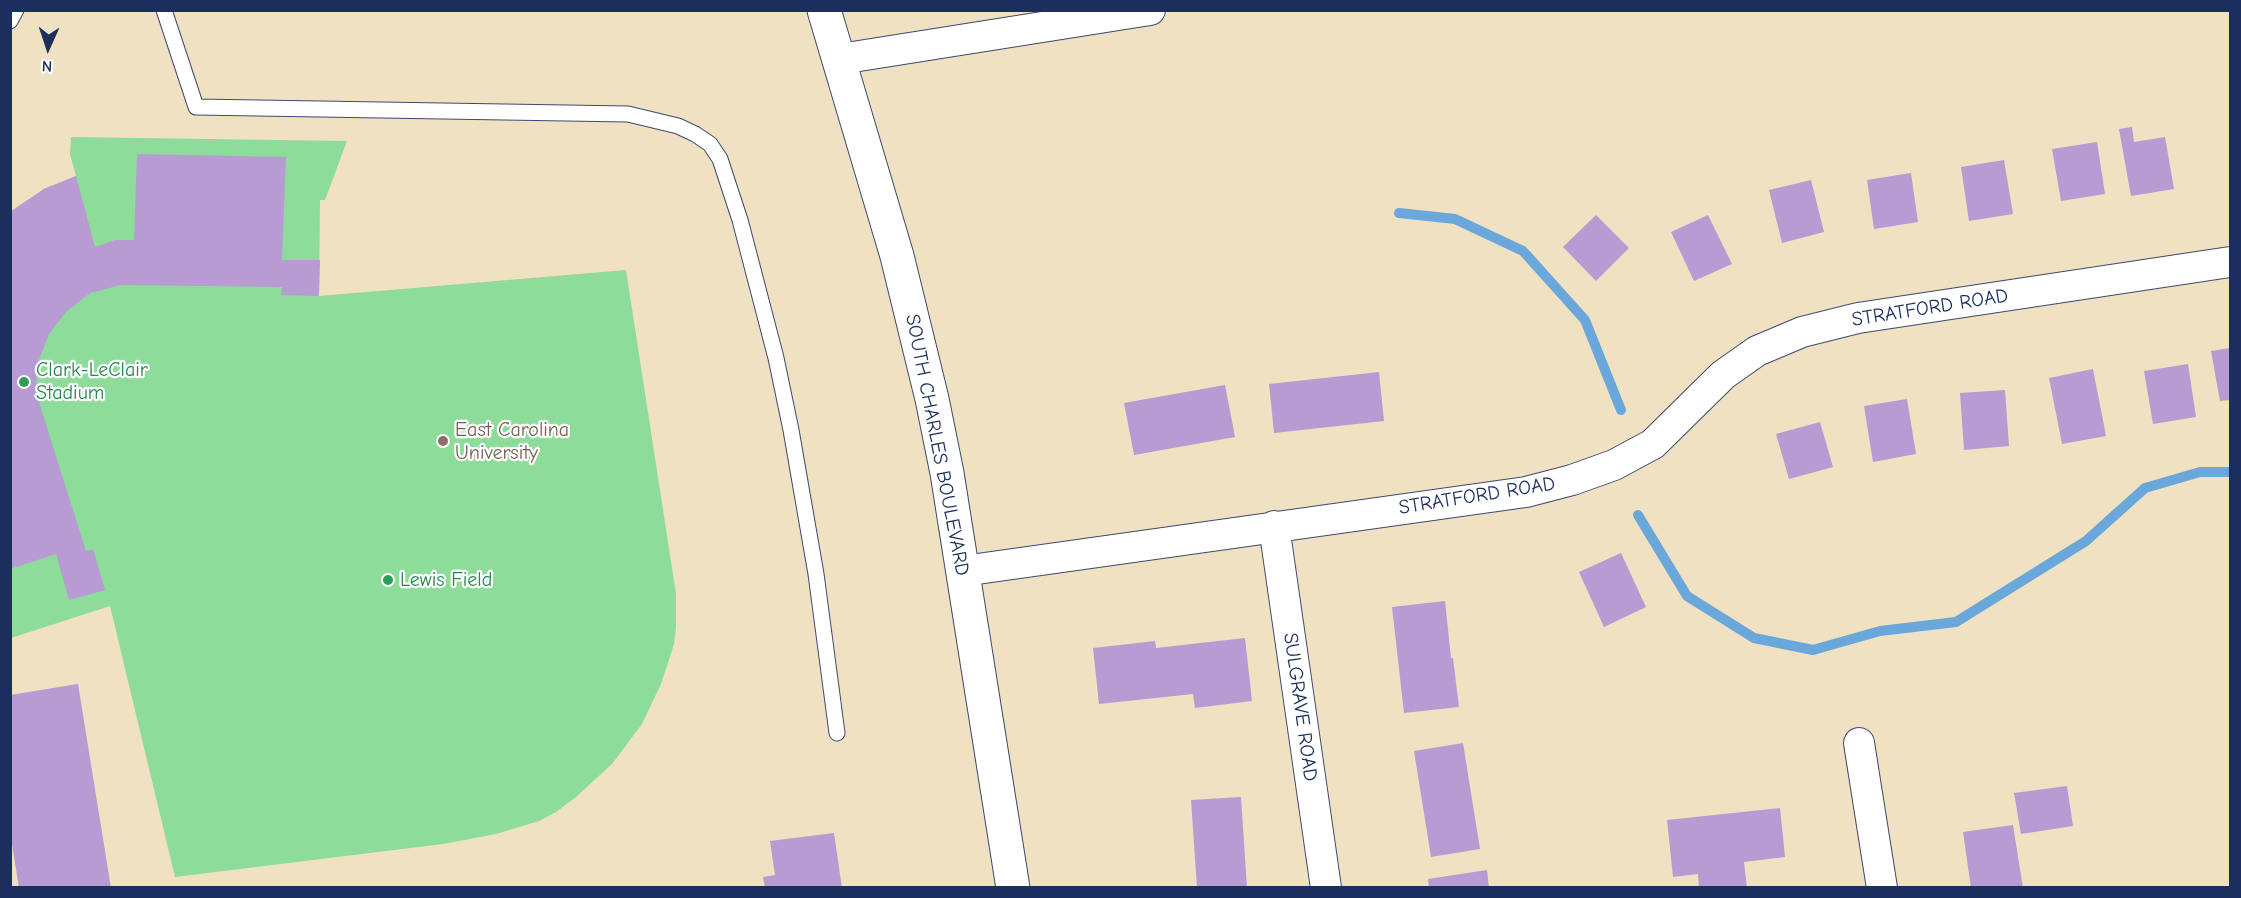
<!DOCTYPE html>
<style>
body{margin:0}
#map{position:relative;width:2241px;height:898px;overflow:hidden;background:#f0e1c2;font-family:"Comic Neue",sans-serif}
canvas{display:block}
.frame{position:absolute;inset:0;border:12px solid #1b2f5e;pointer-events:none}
.north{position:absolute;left:18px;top:18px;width:60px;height:60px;-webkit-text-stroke:4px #fff;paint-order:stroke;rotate:183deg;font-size:16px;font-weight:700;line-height:24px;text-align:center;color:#1b2f5e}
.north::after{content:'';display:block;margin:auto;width:21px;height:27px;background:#1b2f5e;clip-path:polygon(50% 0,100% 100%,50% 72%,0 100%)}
</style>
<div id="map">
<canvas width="2241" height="898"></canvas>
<div class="frame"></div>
<div class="north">N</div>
</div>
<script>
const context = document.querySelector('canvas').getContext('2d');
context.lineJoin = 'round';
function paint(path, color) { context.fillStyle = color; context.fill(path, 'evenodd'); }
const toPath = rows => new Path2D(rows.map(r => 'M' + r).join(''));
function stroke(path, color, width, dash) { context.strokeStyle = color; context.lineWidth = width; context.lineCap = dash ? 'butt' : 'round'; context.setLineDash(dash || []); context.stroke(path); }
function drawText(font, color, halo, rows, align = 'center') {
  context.font = font + ' "Comic Neue",sans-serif'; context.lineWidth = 4.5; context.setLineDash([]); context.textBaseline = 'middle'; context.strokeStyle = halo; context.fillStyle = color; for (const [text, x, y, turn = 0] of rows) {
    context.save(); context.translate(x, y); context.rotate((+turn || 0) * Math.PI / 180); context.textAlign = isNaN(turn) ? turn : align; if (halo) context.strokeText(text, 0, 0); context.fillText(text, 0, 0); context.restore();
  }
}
paint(toPath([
 [71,137,347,141,325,200,320,200,319,296,626,270,676,594,676,627,674,644,661,684,642,724,612,764,576,797,556,812,539,821,496,834,443,844,175,877,110,606,11,638,10,212,44,189,76,176,70,154]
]), '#8ddc9a');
stroke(toPath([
 [1399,213,1455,219,1523,251,1585,320,1621,410],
 [1638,515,1687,596,1754,638,1813,650,1880,631,1956,622,2086,541,2145,488,2200,472,2230,472]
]), '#6aa7db', 10);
paint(toPath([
 [2132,127,2134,142,2165,137,2174,189,2131,196,2119,129],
 [2097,142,2105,194,2061,201,2052,149],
 [137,154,286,157,282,260,320,260,319,296,281,295,282,287,121,285,90,293,66,312,49,334,36,368,37,396,86,551,93,549,105,590,69,600,56,554,10,569,10,212,44,189,76,176,95,247,115,240,134,240],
 [2004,160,2013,214,1969,221,1961,167],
 [1911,173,1918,222,1874,229,1867,180],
 [1811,180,1824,232,1782,243,1769,190],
 [1596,215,1629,248,1596,281,1563,247],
 [1708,215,1732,264,1694,281,1671,232],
 [2230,348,2230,400,2220,401,2211,351],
 [2188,364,2196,417,2153,424,2144,371],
 [2093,369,2106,436,2062,444,2049,378],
 [1379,372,1384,421,1274,433,1269,384],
 [1225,385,1235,437,1134,455,1124,403],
 [2005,390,2009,446,1964,450,1960,393],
 [1907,399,1916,454,1873,462,1864,406],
 [1820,422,1833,467,1789,479,1776,434],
 [1621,553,1646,607,1604,627,1579,572],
 [1445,601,1451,658,1453,658,1459,707,1404,713,1392,607],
 [1245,638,1252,701,1195,708,1193,694,1099,704,1093,648,1155,641,1156,648],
 [78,684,111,888,19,888,10,832,10,695],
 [1463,743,1480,849,1431,857,1414,751],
 [2067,786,2073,826,2021,834,2014,793],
 [1241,797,1247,888,1197,888,1191,800],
 [1780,808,1785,857,1744,862,1747,888,1699,888,1698,874,1673,877,1667,820],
 [2013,825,2023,888,1971,888,1963,832],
 [834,833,842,888,765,888,763,877,775,875,770,841],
 [1487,870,1489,888,1429,888,1428,879]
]), '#b79bd2');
const service = toPath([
 [164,10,196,107,628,114,678,126,695,134,710,144,720,159,740,220,776,358,791,430,816,574,837,733],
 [10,21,16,10]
]);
const minor = toPath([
 [840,59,1150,10],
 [1274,526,1326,888],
 [963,571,1526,492,1572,480,1614,465,1653,444,1723,375,1757,351,1802,332,1858,318,2230,262],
 [1859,743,1882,888]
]);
const primary = toPath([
 [824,10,897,256,932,399,947,473,1013,888]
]);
stroke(service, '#3b4a6d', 17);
stroke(minor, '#3b4a6d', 32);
stroke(primary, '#3b4a6d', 35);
stroke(service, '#fff', 15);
stroke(minor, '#fff', 30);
stroke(primary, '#fff', 33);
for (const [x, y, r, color] of [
 [24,382,6,"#2e9e5b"],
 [443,441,6,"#8d6e63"],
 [388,580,6,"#2e9e5b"]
]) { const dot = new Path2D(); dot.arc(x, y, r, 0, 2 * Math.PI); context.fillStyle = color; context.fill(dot); stroke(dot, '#fff', 2); }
drawText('20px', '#1b2f5e', '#fff', [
 ["STRATFORD ROAD",1930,308,-9],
 ["SOUTH CHARLES BOULEVARD",937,445,79],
 ["STRATFORD ROAD",1477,496,-9],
 ["SULGRAVE ROAD",1300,707,82]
]);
drawText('20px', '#27864d', '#fff', [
 ["Clark-LeClair",36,370],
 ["Stadium",36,393],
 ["Lewis Field",400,580]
], 'left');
drawText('20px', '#785e54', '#fff', [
 ["East Carolina",455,430],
 ["University",455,453]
], 'left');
</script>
